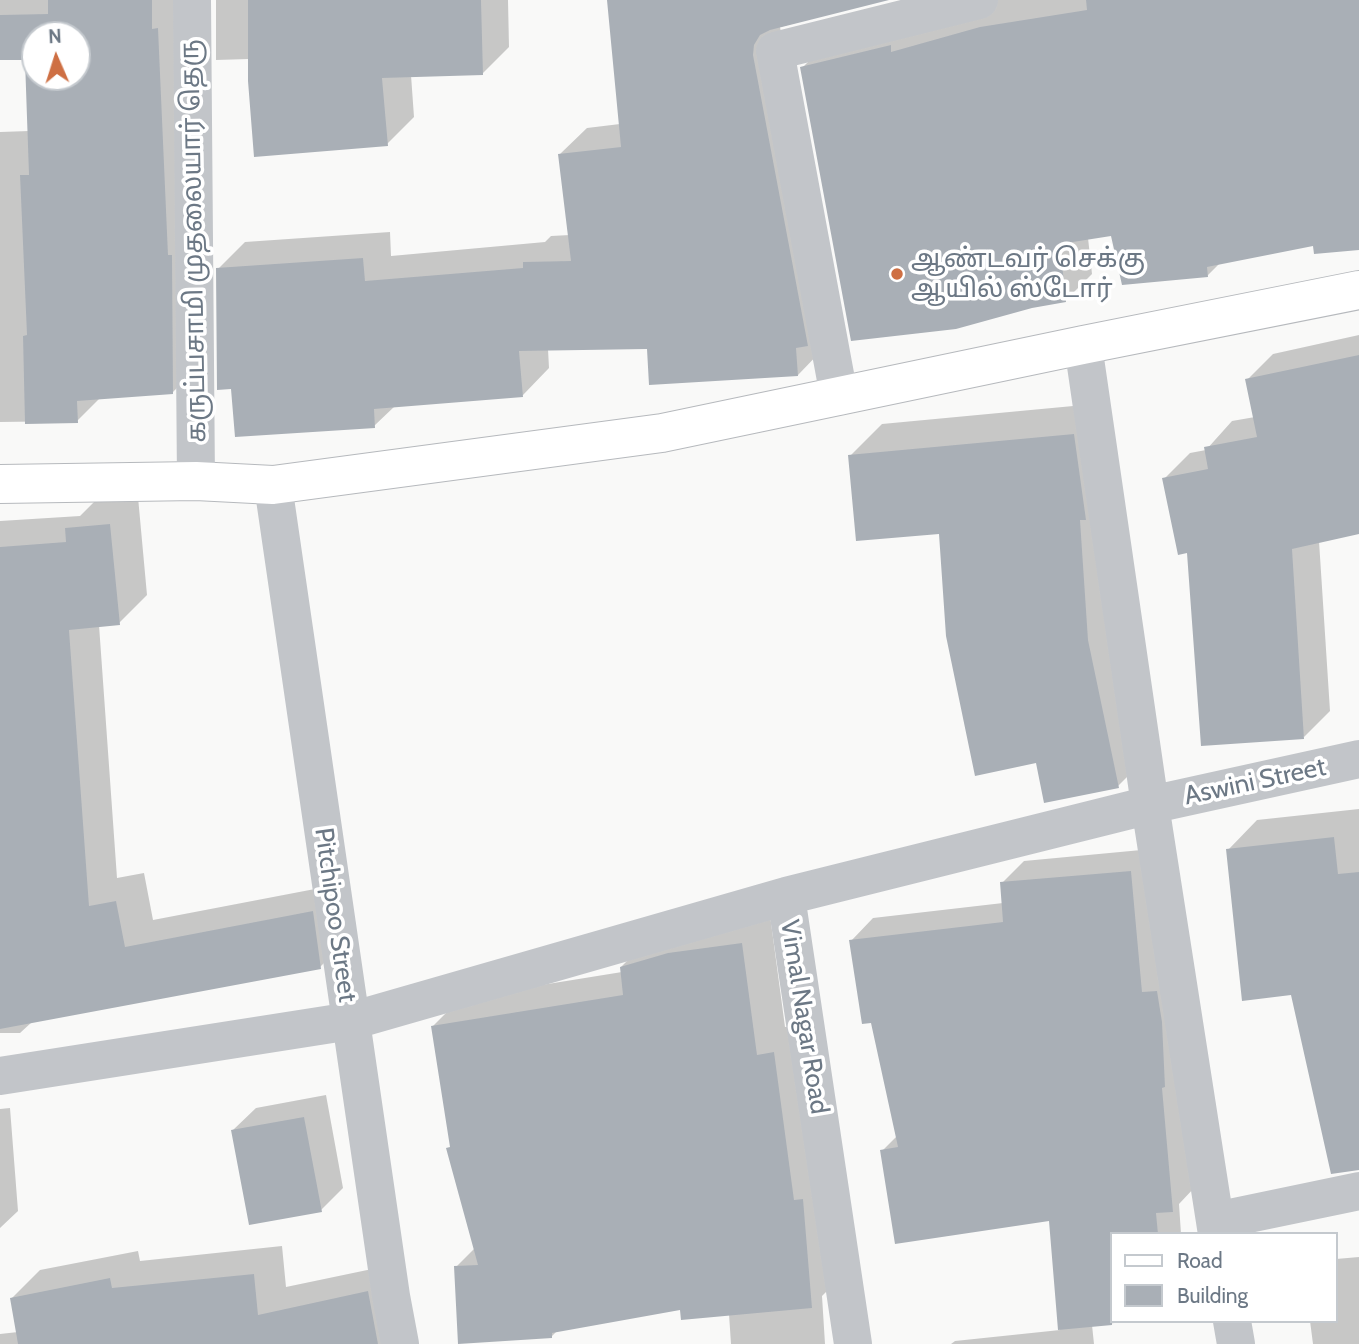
<!DOCTYPE html>
<meta charset="utf-8">
<style>
body{margin:0}
#map{position:relative;width:1359px;height:1344px;overflow:hidden;background:#f9f9f8;font-family:Cabin,sans-serif}
canvas{display:block}
.legend{position:absolute;left:1110px;top:1232px;width:228px;height:91px;box-sizing:border-box;background:#fff;border:2px solid #c4c9ce;margin:0;padding:9px 12px;list-style:none;font-size:21px;color:#6c7885}
.legend li{display:flex;align-items:center;gap:14px;height:35px}
.legend b{width:35px;border:2px solid #c4c9ce}
.north{position:absolute;left:21px;top:21px;width:70px;height:70px;box-sizing:border-box;background:#fff;border:2px solid #c4c9ce;border-radius:50%;rotate:357deg;font-size:19px;font-weight:700;line-height:28px;text-align:center;color:#6c7885}
.north::after{content:'';display:block;margin:auto;width:24px;height:32px;background:#ce6f43;clip-path:polygon(50% 0,100% 100%,50% 72%,0 100%)}
</style>
<div id="map">
<canvas width="1359" height="1344"></canvas>
<ul class="legend">
<li><b style="height:9px;background:#fff"></b>Road</li>
<li><b style="height:19px;background:#a9afb6"></b>Building</li>
</ul>
<div class="north">N</div>
</div>
<script>
const context = document.querySelector('canvas').getContext('2d');
context.lineJoin = 'round';
function paint(path, color) { context.fillStyle = color; context.fill(path, 'evenodd'); }
const toPath = rows => new Path2D(rows.map(r => 'M' + r).join(''));
function stroke(path, color, width, dash) { context.strokeStyle = color; context.lineWidth = width; context.lineCap = dash ? 'butt' : 'round'; context.setLineDash(dash || []); context.stroke(path); }
function drawText(font, color, halo, rows, align = 'center') {
  context.font = font + ' Cabin,"Noto Sans Tamil",sans-serif'; context.lineWidth = 7; context.setLineDash([]); context.textBaseline = 'middle'; context.strokeStyle = halo; context.fillStyle = color; for (const [text, x, y, turn = 0] of rows) {
    context.save(); context.translate(x, y); context.rotate((+turn || 0) * Math.PI / 180); context.textAlign = isNaN(turn) ? turn : align; if (halo) context.strokeText(text, 0, 0); context.fillText(text, 0, 0); context.restore();
  }
}
paint(toPath([
 [0,0,196,0,199,365,173,392,100,398,77,421,0,422,0,132,29,131,27,58,0,58],
 [35,35,77,35,77,77,35,77],
 [216,0,508,0,509,47,482,74,411,75,414,117,387,144,249,59,216,60],
 [608,0,882,0,780,27,833,318,824,348,798,375,649,347,548,349,549,368,523,395,395,406,374,426,218,269,245,242,390,232,391,256,545,242,551,236,570,235,560,154,587,128,620,124],
 [993,0,1251,0,1220,263,1207,276,1113,234,1088,238,1092,274,1065,301,802,68,829,41],
 [1359,335,1359,532,1319,541,1330,711,1304,737,1189,551,1164,479,1190,453,1206,450,1232,421,1255,417,1247,380,1273,354],
 [1105,403,1150,754,1118,786,1038,761,941,532,850,456,882,424],
 [138,497,147,595,119,623,99,625,117,878,144,873,153,920,341,884,349,938,320,967,32,1022,20,1033,0,1033,0,521,80,516,95,501],
 [1359,809,1359,1162,1292,993,1228,850,1257,820],
 [1152,849,1195,1187,1179,1204,1181,1234,1112,1234,1112,1321,1138,1321,1092,1325,1094,1344,951,1344,955,1341,1060,1330,1050,1219,882,1151,897,1136,872,1021,851,941,873,918,1003,903,1002,883,1024,861],
 [770,915,785,1027,803,1025,840,1278,822,1296,825,1344,731,1344,729,1314,682,1308,558,1330,552,1336,456,1267,475,1248,452,1146,432,1027,461,998,622,972,621,967,650,938],
 [326,1095,343,1188,321,1210,233,1130,256,1108],
 [10,1108,18,1211,0,1228,0,1109],
 [282,1246,286,1287,396,1264,405,1344,0,1344,0,1334,18,1332,12,1298,40,1270,138,1251,140,1261],
 [1359,1257,1359,1344,1313,1344,1310,1321,1336,1321,1336,1259]
]), '#0003');
paint(toPath([
 [48,0,152,0,152,29,158,28,168,255,172,255,173,394,77,401,78,423,25,424,23,336,27,335,20,175,29,175,25,60,0,60,0,15,48,14],
 [35,35,77,35,77,77,35,77],
 [248,0,481,0,483,75,382,78,388,146,254,157,248,81],
 [607,0,889,0,770,30,760,35,754,45,753,55,808,346,796,348,798,376,649,385,647,349,519,351,523,397,374,409,375,428,235,437,231,389,217,390,216,268,363,258,365,281,523,268,523,262,571,261,558,154,621,147],
 [1086,0,1359,0,1359,250,1314,254,1313,246,1207,267,1208,277,1122,285,1111,236,1060,244,1066,302,1032,308,956,329,851,341,800,67,891,45,891,52,980,27,1087,10],
 [1359,355,1359,534,1292,549,1304,739,1201,746,1187,553,1178,555,1162,478,1208,469,1204,447,1257,437,1245,379],
 [1074,434,1086,520,1080,520,1088,640,1119,788,1044,803,1036,763,975,776,946,636,939,534,856,541,848,455],
 [110,524,120,625,69,630,89,906,116,901,125,947,313,911,321,969,0,1029,0,547,66,542,65,528],
 [1334,837,1338,874,1359,872,1359,1170,1331,1174,1291,995,1242,1001,1226,849],
 [1131,871,1142,992,1157,991,1162,1022,1165,1087,1162,1088,1173,1212,1156,1213,1158,1234,1112,1234,1112,1325,1058,1330,1049,1221,895,1244,880,1150,898,1147,871,1023,862,1024,849,940,1003,922,1000,882],
 [742,943,757,1055,774,1052,794,1200,803,1199,812,1308,681,1320,680,1310,552,1333,552,1338,458,1344,454,1266,478,1265,446,1148,450,1147,431,1026,623,995,620,967,668,953],
 [304,1117,322,1212,249,1225,231,1130],
 [254,1274,258,1315,368,1291,378,1344,18,1344,10,1298,110,1278,112,1288]
]), '#a9afb6');
const major = toPath([
 [0,484,196,481,273,485,662,433,1083,345,1359,290]
]);
stroke(major, '#b6b9bd', 40);
stroke(toPath([
 [192,0,196,481],
 [1083,345,1150,805,1217,1234],
 [839,396,775,51,979,0],
 [273,485,391,1296,400,1344],
 [0,1076,351,1021,786,896],
 [1215,1221,1359,1191],
 [1232,1321,1236,1344],
 [853,1344,786,896,1150,805,1359,759]
]), '#c2c5c9', 38);
stroke(major, '#fff', 38);
for (const [x, y, r, color] of [
 [897,274,7,"#ce6f43"]
]) { const dot = new Path2D(); dot.arc(x, y, r, 0, 2 * Math.PI); context.fillStyle = color; context.fill(dot); stroke(dot, '#fff', 2.5); }
drawText('26px', '#6c7885', '#fff', [
 ["கருப்பசாமி முதலையார் தெரு",194,241,-91],
 ["Aswini Street",1255,782,-12],
 ["Pitchipoo Street",335,915,82],
 ["Vimal Nagar Road",804,1017,81]
]);
drawText('26px', '#6c7885', '#fff', [
 ["ஆண்டவர் செக்கு",911,259],
 ["ஆயில் ஸ்டோர்",911,289]
], 'left');
</script>
